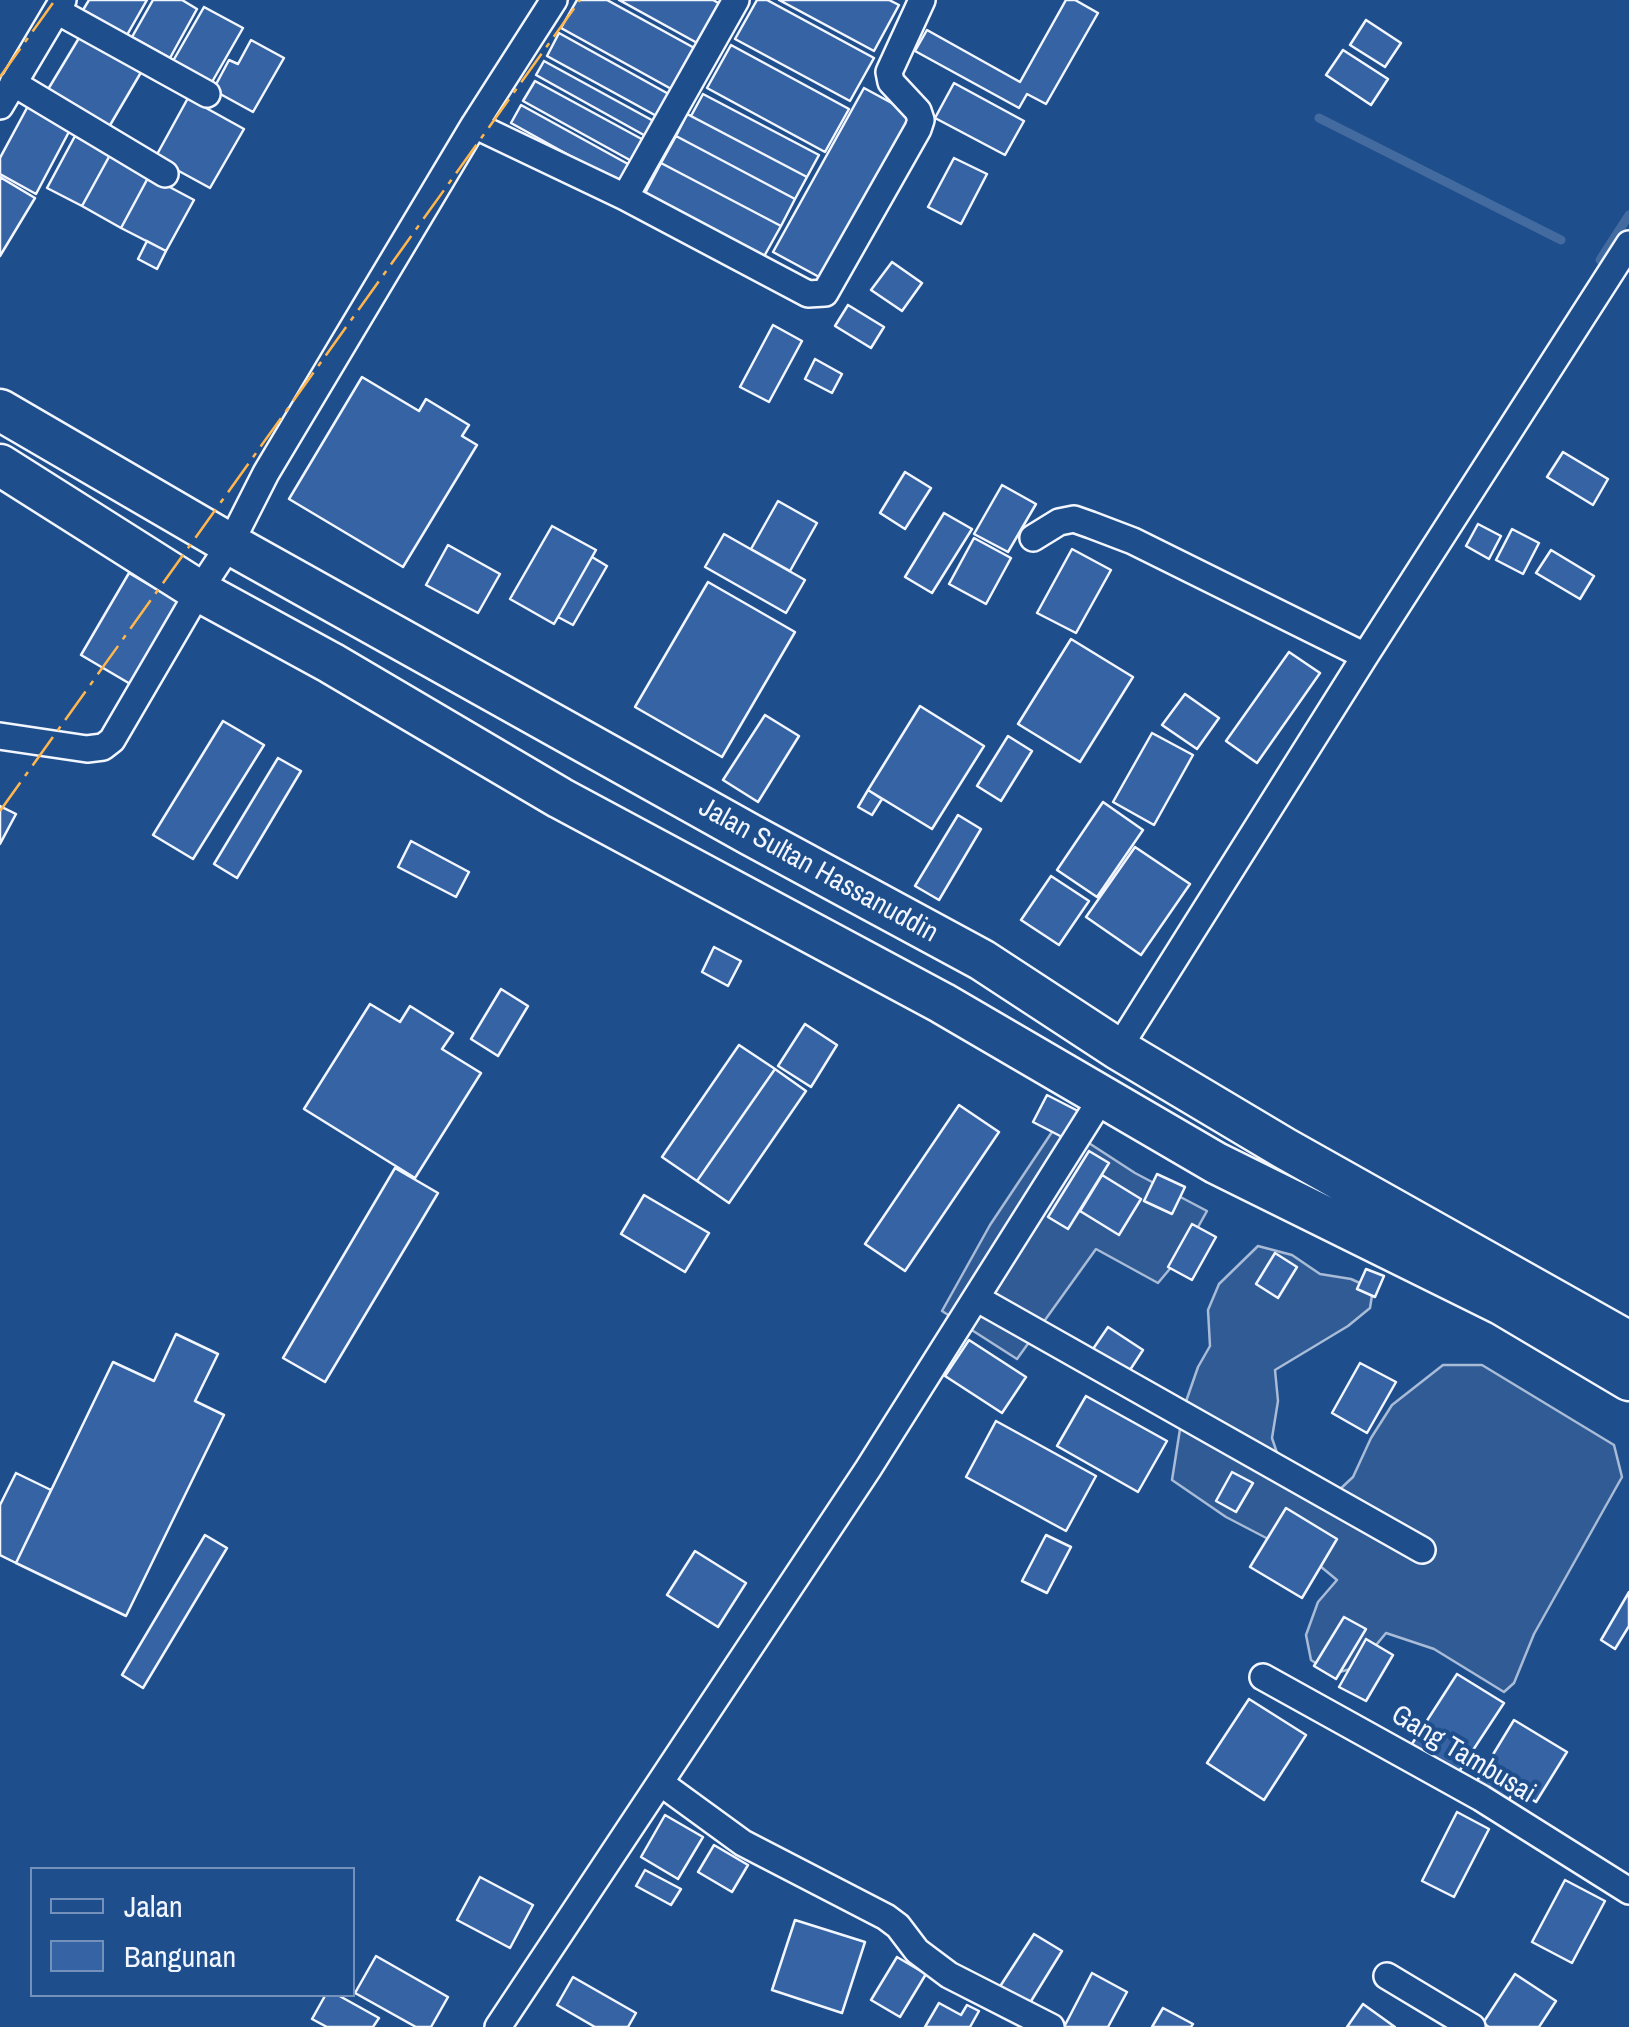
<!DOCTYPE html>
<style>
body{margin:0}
#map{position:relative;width:1629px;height:2027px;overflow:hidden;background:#1f4e8c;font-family:"Archivo Narrow",sans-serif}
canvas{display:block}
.legend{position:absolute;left:30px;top:1867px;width:325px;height:130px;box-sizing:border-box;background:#1f4e8c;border:2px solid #7391ba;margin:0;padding:12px 18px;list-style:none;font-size:30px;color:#f2f6ff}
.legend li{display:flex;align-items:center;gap:20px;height:50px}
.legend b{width:50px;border:2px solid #7391ba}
</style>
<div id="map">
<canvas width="1629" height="2027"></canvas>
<ul class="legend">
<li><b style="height:12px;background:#1f4e8c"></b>Jalan</li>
<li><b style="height:28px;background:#3563a3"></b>Bangunan</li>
</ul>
</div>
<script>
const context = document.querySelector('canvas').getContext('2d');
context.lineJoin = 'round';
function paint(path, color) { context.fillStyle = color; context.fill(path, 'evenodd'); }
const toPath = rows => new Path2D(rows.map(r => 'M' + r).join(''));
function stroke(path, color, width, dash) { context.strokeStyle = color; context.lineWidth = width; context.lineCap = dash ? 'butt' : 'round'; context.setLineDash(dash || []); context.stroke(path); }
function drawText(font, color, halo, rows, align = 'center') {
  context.font = font + ' "Archivo Narrow",sans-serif'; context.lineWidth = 8; context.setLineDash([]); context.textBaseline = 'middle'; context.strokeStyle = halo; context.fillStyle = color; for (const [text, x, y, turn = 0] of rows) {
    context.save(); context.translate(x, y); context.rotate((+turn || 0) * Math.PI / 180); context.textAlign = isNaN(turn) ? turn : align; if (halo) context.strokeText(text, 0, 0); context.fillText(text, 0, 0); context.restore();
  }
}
const built = toPath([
 [1058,1123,1135,1173,1207,1211,1184,1252,1158,1283,1096,1249,1017,1359,942,1311,990,1225,1058,1123],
 [1258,1246,1292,1255,1320,1274,1351,1279,1373,1289,1370,1308,1348,1326,1275,1370,1278,1401,1272,1438,1280,1462,1337,1492,1353,1477,1371,1438,1392,1405,1443,1365,1482,1365,1614,1445,1622,1477,1534,1634,1514,1683,1504,1692,1434,1649,1386,1633,1358,1667,1332,1674,1311,1660,1306,1635,1318,1602,1337,1580,1320,1566,1226,1517,1172,1480,1183,1410,1198,1367,1210,1346,1208,1310,1219,1284,1258,1246]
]);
paint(built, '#305b95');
stroke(built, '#a8bbd7', 2.5);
stroke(toPath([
 [1319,118,1561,240],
 [1600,260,1629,215]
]), '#446ba0', 9);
const building = toPath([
 [89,0,147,0,127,35,83,10,89,0],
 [153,0,182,0,197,9,170,58,132,37,153,0],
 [577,0,607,0,698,50,675,91,561,28,577,0],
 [619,0,713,0,722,5,699,44,619,0],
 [757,0,767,0,874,58,850,101,735,39,757,0],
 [779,0,889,0,899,5,874,51,779,0],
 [1066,0,1075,0,1098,13,1046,104,1027,94,1019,108,915,51,927,30,1020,82,1066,0],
 [204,7,243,28,212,82,173,61,204,7],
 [1366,20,1401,43,1385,67,1350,45,1366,20],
 [82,33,143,69,106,132,44,96,82,33],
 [559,33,674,97,662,119,547,56,559,33],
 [251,40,284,58,253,112,213,90,229,60,238,64,251,40],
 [731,45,849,109,825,152,707,88,731,45],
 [1343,50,1388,79,1371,105,1326,75,1343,50],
 [544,61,659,124,651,139,536,75,544,61],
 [535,81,649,143,637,164,523,101,535,81],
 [954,83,1024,121,1005,155,935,118,954,83],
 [864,88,912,114,821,278,773,252,864,88],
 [703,94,819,155,807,177,691,116,703,94],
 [188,98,244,129,210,188,155,158,188,98],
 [521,105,637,169,626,187,511,123,521,105],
 [28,106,71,128,36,194,0,174,0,158,28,106],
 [687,114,807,177,795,199,676,136,687,114],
 [75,136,110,155,82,206,47,188,75,136],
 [676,136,795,199,781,226,661,163,676,136],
 [110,155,149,176,121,228,82,206,110,155],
 [954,158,987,174,961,224,928,207,954,158],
 [661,163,781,226,762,260,643,197,661,163],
 [149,176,194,200,166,251,121,228,149,176],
 [0,177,35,198,0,256,0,177],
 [147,241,166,251,157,269,138,259,147,241],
 [892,262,922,283,902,311,871,290,892,262],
 [848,305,884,327,871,348,835,326,848,305],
 [773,325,802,341,769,402,740,387,773,325],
 [815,359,842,374,832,393,805,379,815,359],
 [362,377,419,411,426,399,469,425,462,436,477,445,403,567,289,499,362,377],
 [1563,452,1608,479,1593,505,1547,477,1563,452],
 [905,472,931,488,905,529,880,513,905,472],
 [1002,485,1036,504,1008,552,974,534,1002,485],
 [778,501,817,523,790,571,751,549,778,501],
 [944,513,972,529,932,593,905,577,944,513],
 [1478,524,1501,536,1489,559,1466,546,1478,524],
 [552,526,596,550,554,624,510,599,552,526],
 [1512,529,1539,543,1523,574,1496,560,1512,529],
 [724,534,805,580,786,613,705,567,724,534],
 [974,538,1011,558,986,604,949,584,974,538],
 [448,545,500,574,478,613,426,585,448,545],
 [1072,549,1111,570,1076,633,1037,613,1072,549],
 [1551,550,1594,576,1580,599,1536,573,1551,550],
 [592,557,607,566,573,625,558,617,592,557],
 [129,573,180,603,132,685,81,655,129,573],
 [708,582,795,632,722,757,635,707,708,582],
 [1071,639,1133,677,1080,762,1018,724,1071,639],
 [1289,652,1320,673,1257,763,1226,741,1289,652],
 [1185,694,1219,718,1197,749,1162,725,1185,694],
 [920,706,984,746,932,829,868,790,920,706],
 [765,715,799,736,758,802,723,780,765,715],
 [223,721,264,745,193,859,153,835,223,721],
 [1152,733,1193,755,1154,825,1113,802,1152,733],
 [1008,736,1032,751,1001,801,977,786,1008,736],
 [278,758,301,771,237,878,214,864,278,758],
 [868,790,882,799,872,815,858,807,868,790],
 [1103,802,1143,830,1097,897,1057,870,1103,802],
 [0,806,16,814,0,844,0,806],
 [958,815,981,829,939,900,915,886,958,815],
 [411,841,469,872,456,897,398,867,411,841],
 [1135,847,1190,884,1141,955,1086,917,1135,847],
 [1051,876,1089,901,1059,945,1021,920,1051,876],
 [714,947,741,961,728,986,702,972,714,947],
 [501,989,528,1006,498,1056,471,1039,501,989],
 [370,1004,400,1022,410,1006,453,1033,442,1049,481,1073,415,1178,304,1109,370,1004],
 [805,1024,837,1045,811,1087,778,1066,805,1024],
 [739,1045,775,1069,697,1181,662,1157,739,1045],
 [775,1069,806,1091,729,1203,697,1181,775,1069],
 [1047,1095,1082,1113,1068,1140,1033,1122,1047,1095],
 [959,1105,999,1132,905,1271,865,1244,959,1105],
 [1089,1151,1109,1163,1068,1229,1048,1217,1089,1151],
 [395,1168,438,1193,325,1382,283,1358,395,1168],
 [1157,1174,1185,1187,1172,1214,1144,1201,1157,1174],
 [1102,1175,1141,1199,1119,1235,1080,1211,1102,1175],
 [644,1195,709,1233,685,1272,621,1234,644,1195],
 [1192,1224,1216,1237,1192,1280,1168,1267,1192,1224],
 [1275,1253,1297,1267,1278,1298,1256,1284,1275,1253],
 [1366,1269,1384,1276,1375,1297,1357,1289,1366,1269],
 [1108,1327,1143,1350,1128,1373,1093,1349,1108,1327],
 [176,1334,218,1354,195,1401,224,1415,126,1616,16,1563,113,1362,154,1381,176,1334],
 [969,1340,1026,1377,1002,1413,945,1376,969,1340],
 [1360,1363,1396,1382,1367,1433,1332,1413,1360,1363],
 [1086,1396,1167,1441,1138,1492,1057,1446,1086,1396],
 [996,1421,1096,1476,1066,1531,966,1477,996,1421],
 [1232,1472,1253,1483,1236,1512,1216,1501,1232,1472],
 [16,1473,51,1490,16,1563,0,1555,0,1505,16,1473],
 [1286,1508,1337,1539,1302,1598,1250,1567,1286,1508],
 [205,1535,227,1548,143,1688,122,1675,205,1535],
 [1046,1535,1071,1547,1047,1593,1022,1581,1046,1535],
 [695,1551,746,1583,718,1627,667,1595,695,1551],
 [1629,1592,1629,1626,1615,1649,1601,1640,1629,1592],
 [1344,1617,1366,1629,1336,1679,1314,1666,1344,1617],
 [1366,1639,1393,1655,1366,1701,1339,1687,1366,1639],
 [1457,1674,1504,1703,1456,1776,1410,1747,1457,1674],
 [1249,1699,1306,1735,1264,1800,1207,1763,1249,1699],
 [1514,1720,1567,1752,1536,1802,1515,1789,1507,1803,1475,1784,1514,1720],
 [1457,1812,1489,1829,1454,1897,1422,1881,1457,1812],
 [665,1815,703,1837,678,1879,641,1857,665,1815],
 [714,1845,748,1865,732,1892,698,1872,714,1845],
 [645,1870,681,1889,671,1905,636,1886,645,1870],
 [480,1877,533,1905,510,1948,457,1920,480,1877],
 [1565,1880,1605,1901,1572,1963,1532,1942,1565,1880],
 [795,1920,865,1942,842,2013,772,1990,795,1920],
 [1034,1934,1062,1951,1028,2006,999,1988,1034,1934],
 [376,1956,448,1997,431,2027,416,2027,355,1993,376,1956],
 [897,1957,926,1974,900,2017,871,2000,897,1957],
 [1092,1973,1127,1992,1108,2027,1064,2027,1092,1973],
 [1515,1974,1556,2001,1539,2027,1489,2027,1483,2023,1515,1974],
 [573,1977,636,2013,628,2027,595,2027,557,2005,573,1977],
 [326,1994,336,1994,379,2018,373,2027,327,2027,312,2019,326,1994],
 [939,2003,961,2015,967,2005,979,2011,970,2027,925,2027,939,2003],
 [1363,2004,1395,2027,1347,2027,1363,2004],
 [1163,2008,1193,2024,1191,2027,1152,2027,1163,2008]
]);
paint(building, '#3563a3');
stroke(building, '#f2f6ff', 2.5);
const minor = toPath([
 [57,11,207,94],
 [13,83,165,174],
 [0,106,63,0],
 [474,125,625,197,808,294,825,293,918,129,921,120,918,111,891,82,889,72,922,0],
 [625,197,736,0],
 [1033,538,1059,522,1074,519,1091,525,1133,541,1365,656],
 [0,736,87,749,103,747,112,740,199,591,230,544,266,473,474,125,554,0],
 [1118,1049,1365,656,1629,244],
 [978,1299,1422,1550],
 [1263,1677,1481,1798,1629,1891],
 [662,1784,743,1843,886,1917,898,1926,917,1951,949,1975,1051,2027],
 [1387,1976,1472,2027],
 [498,2027,868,1469,1103,1096]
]);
const primary = toPath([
 [0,410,230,544,751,835,982,960,1118,1049,1284,1148,1629,1342],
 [0,465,199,591,331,663,560,798,942,1003,1216,1163,1501,1304,1629,1380]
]);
stroke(minor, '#f2f6ff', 30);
stroke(primary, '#f2f6ff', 45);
stroke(minor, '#1f4e8c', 25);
stroke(primary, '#1f4e8c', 40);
stroke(toPath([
 [0,77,55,0],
 [0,811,580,0]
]), '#ffb74d', 2.5, [35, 8, 5, 8]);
drawText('28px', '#f2f6ff', '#1f4e8c', [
 ["Jalan Sultan Hassanuddin",818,871,29],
 ["Gang Tambusai",1463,1755,31]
]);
</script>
